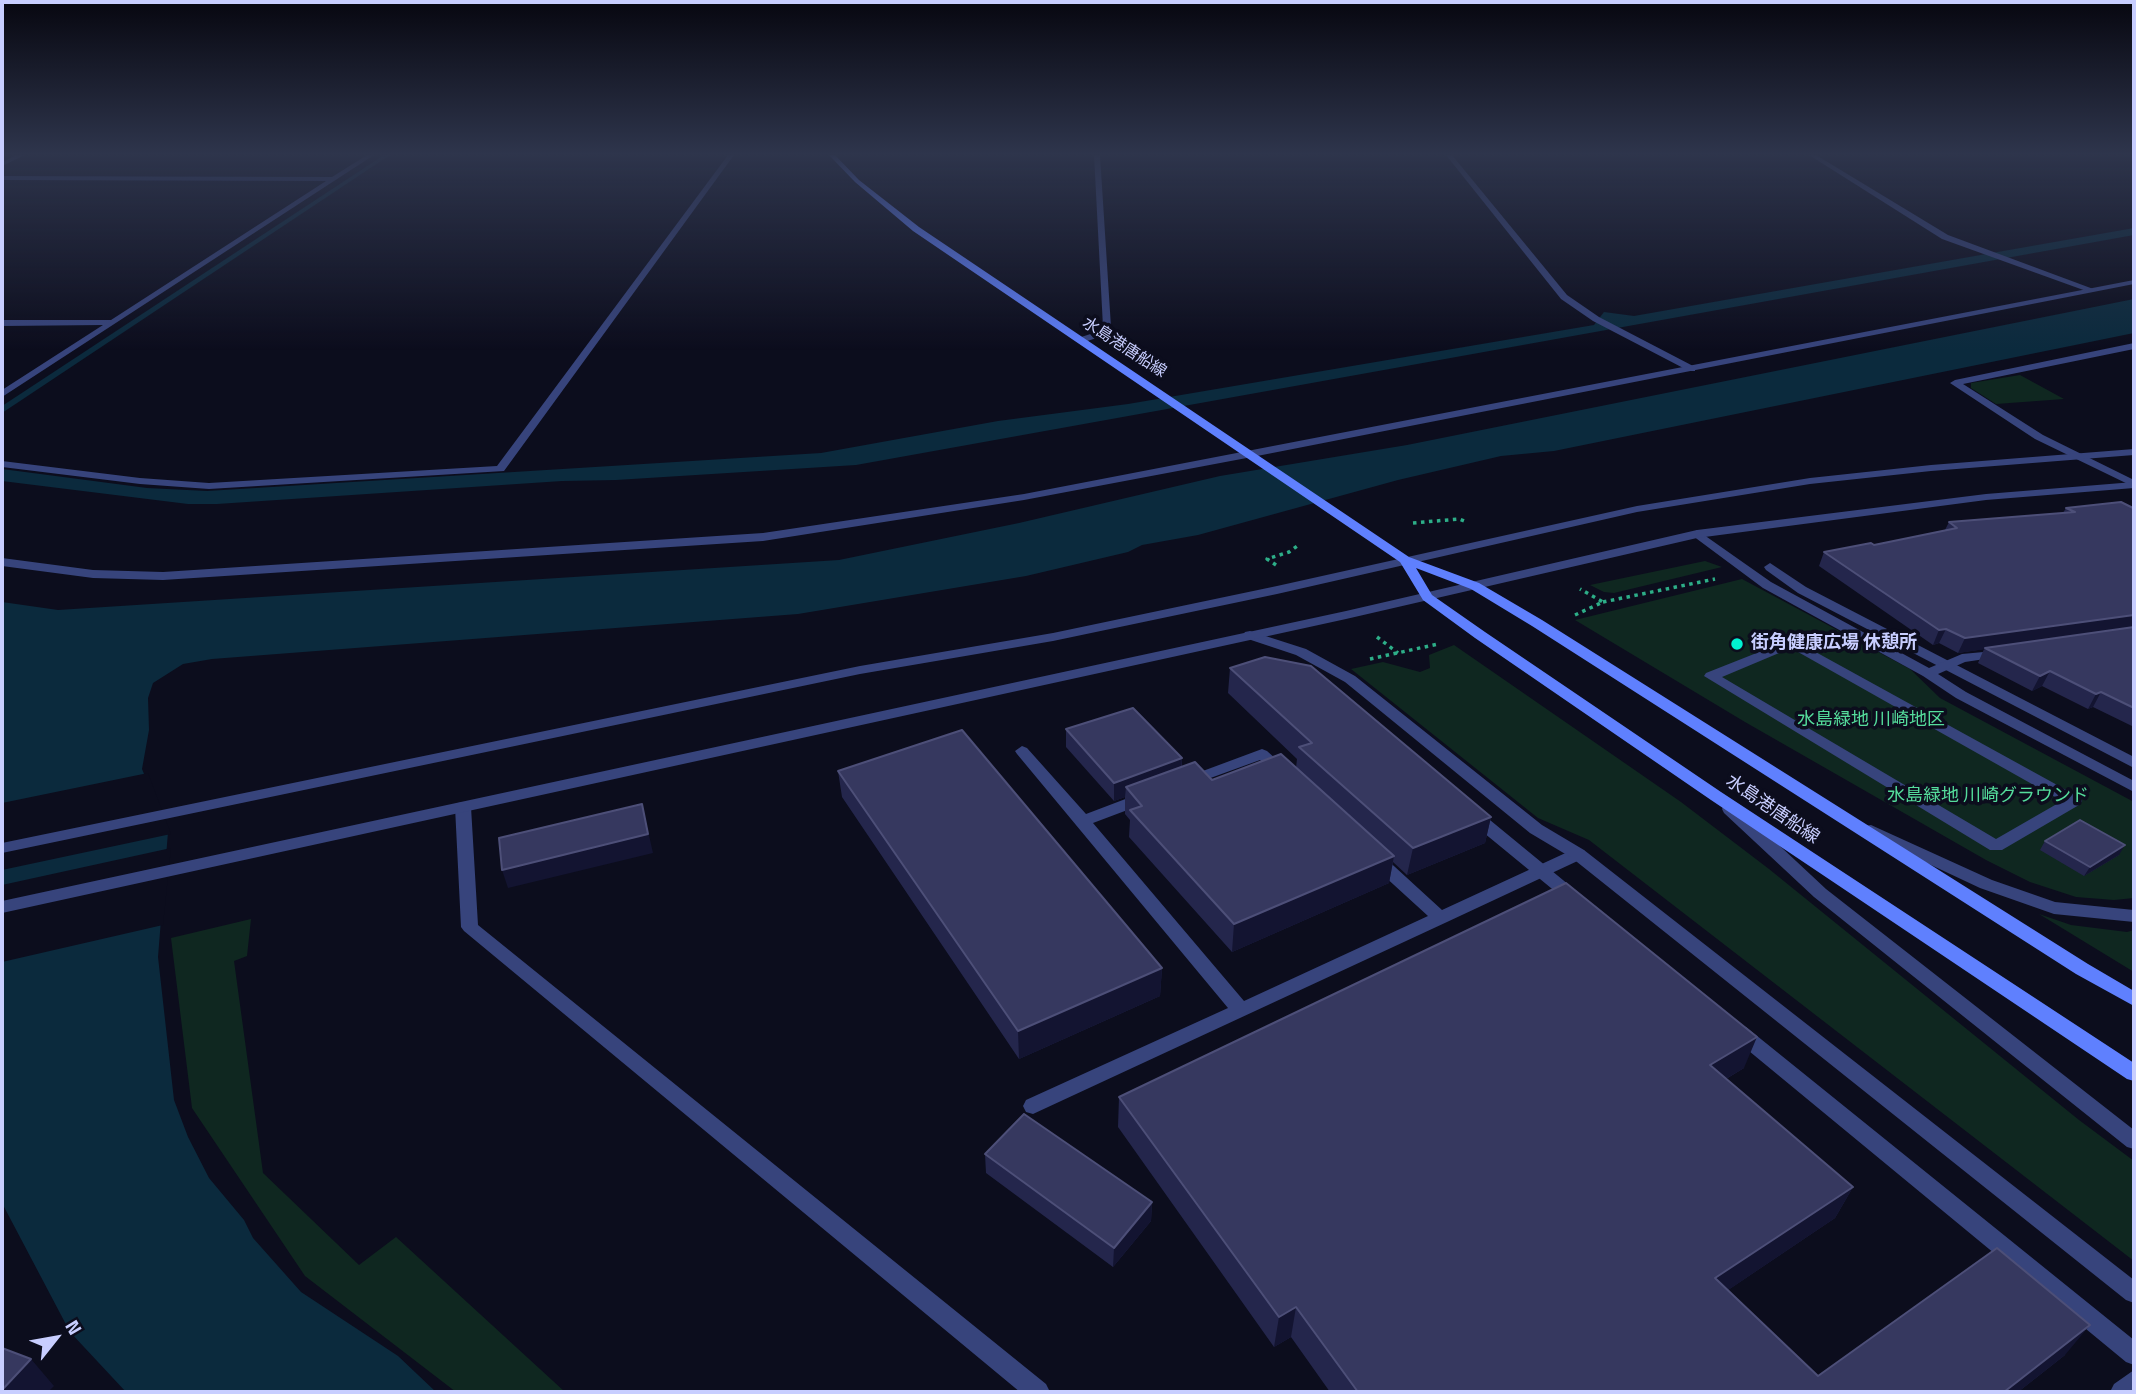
<!DOCTYPE html>
<meta charset="utf-8">
<style>
body{margin:0}
#map{position:relative;width:2136px;height:1394px;overflow:hidden;background:#0c0d1d;font-family:"Titillium Web",sans-serif}
canvas{display:block}
.frame{position:absolute;inset:0;border:4px solid #c8ceff;pointer-events:none}
.north{position:absolute;left:21px;top:1303px;width:70px;height:70px;-webkit-text-stroke:5px #0c0d1d;paint-order:stroke;rotate:59deg;font-size:19px;font-weight:700;line-height:28px;text-align:center;color:#c8ceff}
.north::after{content:'';display:block;margin:auto;width:24px;height:32px;background:#c8ceff;clip-path:polygon(50% 0,100% 100%,50% 72%,0 100%)}
</style>
<div id="map">
<canvas width="2136" height="1394"></canvas>
<div class="frame"></div>
<div class="north">N</div>
</div>
<script>
const context = document.querySelector('canvas').getContext('2d');
context.lineJoin = 'round';
function paint(path, color) { context.fillStyle = color; context.fill(path, 'evenodd'); }
const toPath = rows => new Path2D(rows.map(r => 'M' + r).join(''));
function stroke(path, color, width, dash) { context.strokeStyle = color; context.lineWidth = width; context.lineCap = dash ? 'butt' : 'round'; context.setLineDash(dash || []); context.stroke(path); }
function drawText(font, color, halo, rows, align = 'center') {
  context.font = font + ' "Titillium Web","Noto Sans JP",sans-serif'; context.lineWidth = 7; context.setLineDash([]); context.textBaseline = 'middle'; context.strokeStyle = halo; context.fillStyle = color; for (const [text, x, y, turn = 0] of rows) {
    context.save(); context.translate(x, y); context.rotate((+turn || 0) * Math.PI / 180); context.textAlign = isNaN(turn) ? turn : align; if (halo) context.strokeText(text, 0, 0); context.fillText(text, 0, 0); context.restore();
  }
}
paint(toPath([
 [2020,375,2064,399,1996,404,1971,388,1971,383],
 [1705,561,1722,567,1614,593,1604,592,1590,585],
 [1742,579,1910,669,1940,698,2134,802,2134,898,2114,900,2076,897,2030,882,1986,860,1745,722,1575,620],
 [1454,645,1681,802,1769,869,2079,1120,2134,1161,2134,1261,1589,840,1538,818,1351,669,1383,662,1420,672,1430,668,1429,655],
 [2039,914,2071,925,2127,932,2134,930,2134,972],
 [251,919,247,956,234,961,263,1173,359,1265,396,1237,565,1392,456,1392,305,1276,192,1108,171,938]
]), '#0f2720');
paint(toPath([
 [2134,228,2134,235,856,465,616,480,562,481,217,504,188,504,2,481,2,469,147,488,207,491,821,453,998,421,1128,404,1594,325,1604,312,1634,316],
 [2134,299,2134,333,1554,451,1501,456,1398,480,1198,535,1142,545,1128,552,1026,576,798,614,212,659,183,664,153,683,148,698,149,730,142,769,168,832,158,957,174,1100,188,1137,209,1178,244,1220,253,1238,301,1292,398,1356,436,1392,126,1392,70,1332,2,1203,2,602,58,610,839,560,1019,523,1220,476,1407,445]
]), '#0b2a3d');
paint(toPath([
 [148,773,171,834,2,870,2,803],
 [171,848,163,925,2,962,2,885]
]), '#0c0d1d');
paint(toPath([
 [384,155,390,155,2,413,2,406,384,155]
]), '#0b2a3d');
stroke(toPath([
 [1413,523,1459,519,1464,521],
 [1276,565,1267,559,1289,552,1300,544],
 [1603,602,1715,579],
 [1575,615,1603,602,1580,589],
 [1377,637,1398,653],
 [1370,659,1438,644]
]), '#2dae88', 3.5, [3.5, 4.5]);
paint(toPath([
 [1022,746,1027,748,1086,814,1136,795,1146,795,1149,799,1146,803,1093,823,1244,1001,1428,916,1371,864,1369,860,1371,856,1383,856,1442,910,1572,850,1584,850,1586,854,1584,858,1447,922,1033,1114,1026,1112,1023,1106,1026,1100,1228,1008,1017,754,1015,751,1022,746],
 [1262,749,1267,751,1285,767,1288,770,1285,773,1275,773,1260,760,1194,784,1189,786,1181,781,1184,778,1262,749],
 [463,802,468,803,471,807,478,925,1046,1384,1050,1392,1020,1392,464,931,461,927,455,807,458,803,463,802],
 [2134,1370,2134,1392,2110,1392,2114,1384,2134,1370]
]), '#37447c');
paint(toPath([
 [1770,563,1806,587,2134,757,2134,768,1798,593,1766,570,1764,567,1770,563],
 [1792,639,2079,797,2082,801,2079,805,2002,850,1990,850,1704,676,1706,673,1792,639],
 [1791,648,2062,801,1996,839,1722,677,1791,648],
 [1473,810,1479,811,1580,894,1582,898,1580,902,1568,902,1467,819,1465,815,1467,811,1473,810],
 [1739,1025,1746,1027,2134,1340,2134,1365,2126,1362,1732,1037,1730,1032,1732,1027,1739,1025]
]), '#37447c');
paint(toPath([
 [17,155,25,155,2,166,2,162,17,155],
 [367,155,374,155,2,397,2,390,103,325,2,326,2,320,111,320,326,181,2,180,2,176,332,177,367,155],
 [728,155,734,155,504,471,209,489,140,484,2,467,2,461,140,478,209,483,497,466,728,155],
 [1094,155,1100,155,1111,327,1106,335,1081,343,1077,340,1078,338,1100,331,1103,327,1094,155],
 [1446,155,1452,155,1567,295,1599,317,1695,367,1695,371,1689,371,1593,321,1561,299,1446,155],
 [1809,155,1816,155,1948,235,2096,290,2089,292,1942,239,1809,155],
 [2134,343,2134,349,1963,384,2043,435,2134,480,2134,487,2035,439,1950,383,1955,380,2134,343],
 [1697,530,1771,582,1929,668,1962,654,2005,650,2007,653,2005,656,1965,662,1938,674,1966,692,2134,781,2134,792,1956,698,1923,676,1763,588,1693,536,1691,534,1697,530],
 [1250,631,1306,649,1355,676,1542,825,1584,850,2134,1280,2134,1303,2126,1300,1572,858,1530,833,1345,682,1296,655,1245,638,1243,635,1245,632,1250,631],
 [1730,804,1736,805,1826,889,2134,1130,2134,1149,2127,1147,1814,897,1724,813,1722,809,1724,805,1730,804],
 [1871,825,1992,880,2055,902,2134,910,2134,922,2054,914,1980,888,1865,834,1863,830,1865,826,1871,825]
]), '#37447c');
paint(toPath([
 [2134,280,2134,284,1252,457,1024,500,763,541,163,580,93,578,2,566,2,558,93,570,163,572,763,533,1024,494,2134,280],
 [2134,449,2134,455,1931,471,1810,484,1637,512,1277,594,1053,641,860,674,2,853,2,843,860,666,1053,633,1277,586,1637,506,1810,478,1931,465,2134,449],
 [2134,482,2134,488,1986,500,1697,538,1346,619,2,913,2,901,1346,611,1697,530,1986,494,2134,482]
]), '#37447c');
paint(toPath([
 [829,155,835,155,859,180,919,227,1409,557,1479,583,1542,620,2088,964,2134,991,2134,1006,2076,974,1532,626,1471,589,1416,568,1432,595,1485,632,1721,792,2134,1063,2134,1081,2127,1079,1711,800,1475,638,1423,600,1400,562,913,231,855,182,829,155]
]), '#5f80fe');
paint(toPath([
 [2066,508,2134,508,2134,727,2093,707,2088,709,2042,686,2032,691,1978,663,1984,649,1958,653,1939,643,1933,645,1819,566,1824,552,1874,545,1945,530,1949,522,2063,513],
 [1230,668,1491,817,1485,843,1407,875,1393,862,1389,883,1232,952,1129,837,1130,820,1125,814,1125,797,1114,801,1066,747,1066,729,1182,758,1182,767,1212,780,1296,768,1297,759,1228,693],
 [838,771,1162,968,1160,996,1019,1059,842,797],
 [2045,841,2119,855,2084,876,2040,850],
 [1744,1068,1726,1079,1853,1187,1835,1218,1728,1290,1818,1376,2065,1355,2018,1392,1330,1392,1291,1337,1274,1347,1118,1127,1119,1097],
 [985,1154,1152,1202,1151,1221,1113,1267,986,1173]
]), '#24264c');
paint(toPath([
 [2134,615,2134,628,1958,653,1965,638],
 [1946,629,1939,643,1933,645,1939,630],
 [2050,671,2042,686,2032,691,2040,676],
 [2101,692,2093,707,2088,709,2096,694],
 [1182,758,1181,776,1126,787,1125,797,1114,801,1114,783],
 [642,804,653,853,508,888,502,870],
 [1491,817,1485,843,1407,875,1413,848],
 [2125,845,2119,855,2084,876,2090,867],
 [1394,856,1389,883,1232,952,1234,924],
 [1162,968,1160,996,1019,1059,1018,1031],
 [1757,1037,1744,1068,1697,1096,1710,1065],
 [1853,1187,1835,1218,1700,1309,1715,1278],
 [1152,1202,1151,1221,1113,1267,1114,1248],
 [1296,1307,1291,1337,1274,1347,1279,1317],
 [2090,1325,2065,1355,2018,1392,2004,1392],
 [31,1359,54,1386,48,1392,2,1392,2,1390]
]), '#131431');
const building = toPath([
 [2121,502,2133,508,2134,508,2134,615,1965,638,1946,629,1939,630,1824,552,1871,543,1874,545,1957,528,1949,522,2075,512,2066,508,2121,502],
 [2134,627,2134,708,2101,692,2096,694,2050,671,2040,676,1985,648,2134,627],
 [1265,657,1311,666,1491,817,1413,848,1299,747,1312,743,1230,668,1265,657],
 [1133,708,1182,758,1114,783,1066,729,1133,708],
 [962,730,1162,968,1018,1031,838,771,962,730],
 [1281,754,1394,856,1234,924,1130,810,1142,806,1126,787,1195,762,1212,780,1281,754],
 [642,804,648,834,502,870,499,838,642,804],
 [2080,820,2125,845,2090,867,2045,841,2080,820],
 [1566,883,1757,1037,1710,1065,1853,1187,1715,1278,1818,1376,1997,1248,2090,1325,2004,1392,1358,1392,1296,1307,1279,1317,1119,1097,1566,883],
 [1024,1114,1152,1202,1114,1248,985,1154,1024,1114],
 [2,1348,31,1359,2,1390,2,1348]
]);
paint(building, '#36385f');
stroke(building, '#4d4f78', 2);
const sky = context.createLinearGradient(0, 0, 0, 350);
sky.addColorStop(0, '#070710');
sky.addColorStop(0.44, '#2e354c');
sky.addColorStop(1, '#2e354c00');
context.fillStyle = sky;
context.fillRect(0, 0, 2136, 350);
for (const [x, y, r, color] of [
 [1737,644,7,"#01f2d2"]
]) { const dot = new Path2D(); dot.arc(x, y, r, 0, 2 * Math.PI); context.fillStyle = color; context.fill(dot); stroke(dot, '#0c0d1d', 2.5); }
drawText('16px', '#c8ceff', '#0c0d1d', [
 ["水島港唐船線",1124,348,33]
]);
drawText('bold 18px', '#c8ceff', '#0c0d1d', [
 ["街角健康広場 休憩所",1751,644]
], 'left');
drawText('18px', '#55dd9c', '#0c0d1d', [
 ["水島緑地 川崎地区",1871,721],
 ["水島緑地 川崎グラウンド",1988,797]
]);
drawText('18px', '#c8ceff', '#0c0d1d', [
 ["水島港唐船線",1772,810,34]
]);
</script>
